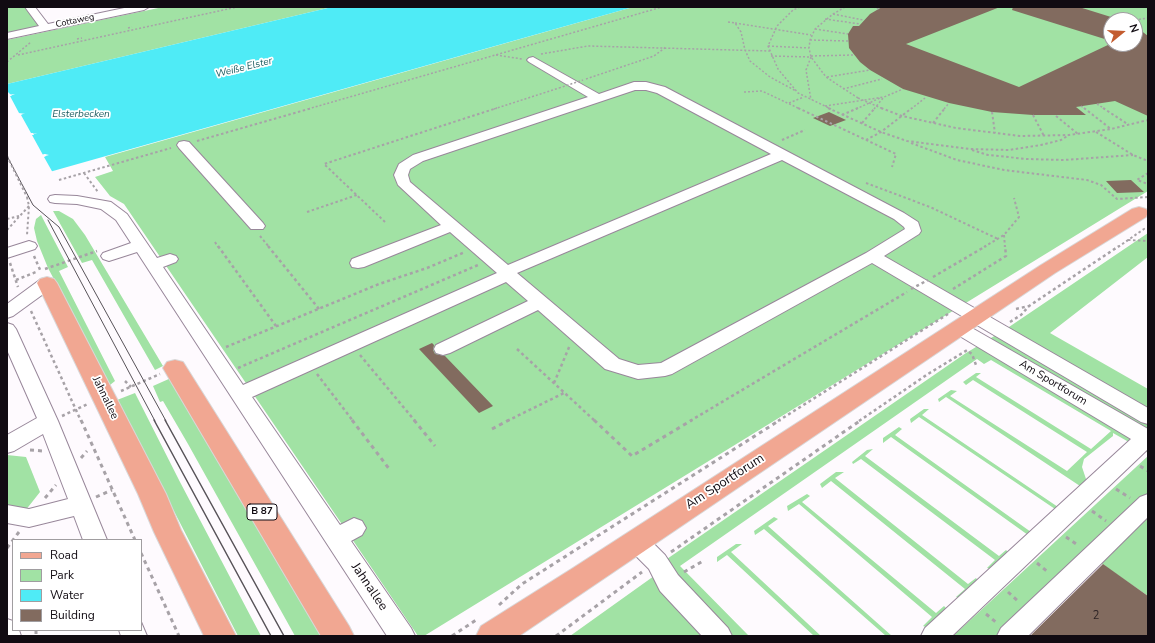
<!DOCTYPE html>
<meta charset="utf-8">
<style>
body{margin:0}
#map{position:relative;width:1155px;height:643px;overflow:hidden;background:#fefafe;font-family:"Nunito Sans",sans-serif}
canvas{display:block}
.frame{position:absolute;inset:0;border:8px solid #110b12;pointer-events:none}
.legend{position:absolute;left:12px;top:539px;width:130px;height:92px;box-sizing:border-box;background:#fff;border:1px solid #a09da0;margin:0;padding:5px 7px;list-style:none;font-size:12px;color:#110b12}
.legend li{display:flex;align-items:center;gap:8px;height:20px}
.legend b{width:20px;border:1px solid #a09da0}
.north{position:absolute;left:1103px;top:12px;width:40px;height:40px;box-sizing:border-box;background:#fff;border:1px solid #a09da0;border-radius:50%;rotate:72deg;font-size:11px;font-weight:700;line-height:16px;text-align:center;color:#110b12}
.north::after{content:'';display:block;margin:auto;width:14px;height:18px;background:#c35c2f;clip-path:polygon(50% 0,100% 100%,50% 72%,0 100%)}
</style>
<div id="map">
<canvas width="1155" height="643"></canvas>
<div class="frame"></div>
<ul class="legend">
<li><b style="height:5px;background:#f1a792"></b>Road</li>
<li><b style="height:11px;background:#a1e2a4"></b>Park</li>
<li><b style="height:11px;background:#4febf6"></b>Water</li>
<li><b style="height:11px;background:#826b5f"></b>Building</li>
</ul>
<div class="north">N</div>
</div>
<script>
const context = document.querySelector('canvas').getContext('2d');
context.lineJoin = 'round';
function paint(path, color) { context.fillStyle = color; context.fill(path, 'evenodd'); }
const toPath = rows => new Path2D(rows.map(r => 'M' + r).join(''));
function stroke(path, color, width, dash) { context.strokeStyle = color; context.lineWidth = width; context.lineCap = dash ? 'butt' : 'round'; context.setLineDash(dash || []); context.stroke(path); }
function drawText(font, color, halo, rows, align = 'center') {
  context.font = font + ' "Nunito Sans",sans-serif'; context.lineWidth = 3.5; context.setLineDash([]); context.textBaseline = 'middle'; context.strokeStyle = halo; context.fillStyle = color; for (const [text, x, y, turn = 0] of rows) {
    context.save(); context.translate(x, y); context.rotate((+turn || 0) * Math.PI / 180); context.textAlign = isNaN(turn) ? turn : align; if (halo) context.strokeText(text, 0, 0); context.fillText(text, 0, 0); context.restore();
  }
}
paint(toPath([
 [7,7,26,7,39,26,7,33],
 [163,7,332,7,7,84,7,40],
 [633,7,1148,7,1148,191,424,636,418,636,124,204,110,196,95,177,113,171,105,157],
 [1111,20,1135,20,1135,44,1111,44],
 [53,211,59,211,73,219,85,235,163,366,155,370,92,260,82,263],
 [41,215,68,267,59,271,115,381,110,385,48,268,37,241,34,228,36,219],
 [1148,233,1148,257,1050,333,1148,389,1148,453,1113,433,1113,436,1084,459,1082,467,1088,485,1080,486,946,397,939,402,938,399,951,390,957,391,950,396,1067,471,1087,452,973,380,966,385,963,382,976,373,981,373,976,377,1091,449,1111,431,991,360,984,364,977,359,680,566,749,636,570,636,668,566,664,561,966,353,1006,329],
 [171,378,323,636,295,636,188,444,163,401,160,402,153,386],
 [135,393,180,482,261,636,238,636,117,400],
 [924,409,929,409,922,415,1058,507,1055,509,919,417,911,423,910,419],
 [899,427,902,429,895,435,1031,532,1028,535,891,437,883,443,883,438],
 [873,449,865,456,999,556,1006,550,1009,553,993,570,987,568,995,560,861,459,853,464,852,462,867,450],
 [7,455,26,457,40,492,25,511,7,508],
 [1148,456,1148,596,1099,562,1024,636,953,636],
 [836,472,844,472,835,478,968,584,976,578,978,581,961,599,956,597,965,589,831,481,822,488,820,484],
 [807,494,810,496,802,502,936,613,944,606,947,609,928,628,923,626,932,617,799,504,788,511,787,506],
 [774,517,778,519,768,526,892,636,886,636,764,529,755,535,754,531],
 [736,544,742,544,731,552,821,636,814,636,727,555,717,562,717,557]
]), '#a1e2a4');
paint(toPath([
 [332,7,633,7,7,184,7,167,49,155,45,154,7,164,7,142,37,133,7,139,7,118,25,113,7,116,7,97,15,94,7,95,7,84]
]), '#4febf6');
paint(toPath([
 [7,91,12,96,10,96,19,113,23,114,21,115,31,133,33,133,34,135,32,135,43,155,45,154,46,156,44,157,53,173,56,173,7,186]
]), '#fefafe');
paint(toPath([
 [882,7,1000,7,906,44,1019,87,1110,44,1135,44,1135,26,1148,36,1148,116,1115,101,1076,107,1086,115,1033,115,992,112,949,103,903,89,870,70,860,62,849,48,848,34,853,26,859,26,870,14],
 [1013,7,1079,7,1111,17,1111,41,1012,10],
 [829,112,846,120,830,126,813,118],
 [1131,180,1144,192,1117,193,1106,181],
 [432,343,434,345,433,350,435,354,445,356,493,406,479,413,419,349],
 [1103,564,1148,596,1148,636,1030,636]
]), '#826b5f');
const minor = toPath([
 [25,7,35,7,48,24,129,7,149,7,144,10,7,39,7,33,39,26,25,7],
 [533,57,599,94,634,82,646,82,665,87,904,213,918,222,921,231,919,234,884,256,1148,408,1148,424,1141,422,872,263,672,374,665,376,638,379,605,369,538,310,450,353,443,355,436,353,434,349,436,345,528,301,506,282,252,397,340,525,354,518,362,521,366,528,362,535,351,541,411,628,415,636,387,636,137,252,109,261,103,259,101,256,103,253,131,243,116,220,101,209,77,204,55,203,50,202,48,199,50,196,55,195,77,196,111,202,127,214,157,258,170,254,176,256,178,259,176,262,163,267,243,385,497,273,450,232,364,267,358,268,352,267,350,263,352,259,441,225,398,185,394,175,399,164,413,155,588,97,529,62,527,60,529,58,533,57],
 [635,90,646,90,657,93,771,154,508,265,410,182,408,175,410,169,423,161,635,90],
 [782,160,894,219,904,227,905,229,866,253,661,363,638,365,619,359,517,273,782,160],
 [184,141,189,142,263,223,265,226,263,229,251,229,179,148,177,145,179,142,184,141],
 [29,241,35,243,37,246,35,249,7,258,7,248,29,241],
 [47,278,53,279,56,283,53,287,13,316,7,318,7,304,41,279,47,278],
 [959,322,965,324,1148,429,1148,449,952,636,921,636,925,628,1131,439,953,332,950,328,953,324,959,322],
 [7,323,13,325,16,329,58,421,107,540,83,540,74,516,29,527,7,523,7,505,29,509,68,499,43,434,14,451,7,453,7,435,37,418,7,350,7,323],
 [1148,494,1148,517,1028,636,997,636,1001,628,1140,497,1148,494],
 [636,531,644,534,665,555,678,575,728,628,732,636,702,636,660,591,649,569,628,548,624,541,628,534,636,531],
 [7,619,13,621,13,630,19,630,21,636,7,636,7,619],
 [141,622,147,636,121,636,119,630,141,630,141,622]
]);
const major = toPath([
 [1139,207,1146,209,1148,212,1146,217,1055,273,519,636,476,636,481,626,573,568,1041,265,1132,209,1139,207],
 [47,277,54,279,57,283,166,494,181,530,236,636,204,636,154,532,138,494,37,283,40,279,47,277],
 [175,360,183,362,349,626,354,636,321,636,163,368,167,362,175,360]
]);
stroke(minor, '#98879a', 2);
stroke(major, '#d9d8d9', 2);
stroke(toPath([
 [264,7,274,7],
 [800,7,793,10,777,26,768,46,778,69,798,93,831,109],
 [845,7,833,14,815,29,810,40,809,48,811,57,826,77,858,98],
 [873,7,879,9],
 [1146,7,1148,8],
 [833,14,863,20],
 [825,19,860,24],
 [1135,20,1148,18],
 [728,22,735,23,741,32,745,50,750,61,770,77,796,91],
 [735,23,811,35],
 [128,28,132,27],
 [815,29,848,34],
 [77,39,82,38],
 [810,40,848,41],
 [768,46,809,48],
 [541,54,588,46,770,51],
 [18,55,237,7],
 [496,55,522,59],
 [771,56,811,57,806,70,811,100],
 [811,56,854,55],
 [7,62,31,42],
 [827,77,870,70],
 [586,79,654,56,666,47],
 [843,89,882,79],
 [744,92,762,91,800,109],
 [789,103,804,97],
 [1097,104,1105,109],
 [825,106,884,97],
 [1081,106,1085,109],
 [881,108,883,109],
 [308,109,662,7],
 [494,109,559,88],
 [856,109,880,98],
 [874,109,884,97,903,89],
 [911,109,925,98],
 [944,109,949,103]
]), '#a7a2a7', 1.5, [2, 2]);
stroke(toPath([
 [798,108,896,154,892,167],
 [828,108,881,132,907,141,970,149,1009,150,1041,145,1061,140,1069,135],
 [881,108,902,116,956,128,1020,136,1069,135,1111,129,1148,120],
 [1084,108,1111,129],
 [1103,108,1129,125],
 [992,112,995,133],
 [842,115,858,108],
 [1033,115,1044,136],
 [1056,116,1078,134],
 [862,123,875,108],
 [933,123,945,108],
 [1096,132,1133,155,1148,161],
 [782,140,805,130],
 [866,140,881,132,912,108],
 [197,141,312,108],
 [911,143,957,160,1004,170,1087,180,1101,185,1117,199,1148,197],
 [972,150,988,155,1027,159,1064,160,1133,155],
 [84,173,98,192],
 [1148,173,1137,180,1148,184],
 [59,180,171,148],
 [866,183,930,207,998,239],
 [27,197,29,206,27,235],
 [307,212,357,195],
 [7,219,19,216],
 [385,222,324,164,497,108],
 [7,230,29,206],
 [1004,235,1005,247],
 [260,236,269,247],
 [1128,240,1148,241],
 [215,242,218,247],
 [984,247,1004,235,1019,217,1014,198],
 [1118,247,1144,229,1143,226]
]), '#a7a2a7', 2, [2.5, 2.5]);
stroke(toPath([
 [218,246,276,326],
 [268,246,319,309],
 [34,256,41,272],
 [10,263,18,287],
 [45,269,97,251],
 [933,277,986,246],
 [16,280,36,272],
 [953,289,1006,256,1005,246],
 [1016,309,1029,306],
 [31,311,81,421],
 [1010,322,1021,315,1029,306,1119,246],
 [226,347,379,284,427,268,465,252],
 [517,349,595,421],
 [969,352,972,354,976,365],
 [360,355,415,421],
 [238,368,478,265],
 [317,374,353,421],
 [125,381,131,387],
 [554,383,570,345],
 [121,391,160,374],
 [62,416,88,404],
 [507,421,564,393],
 [690,421,907,292],
 [778,421,948,314],
 [859,421,928,374,969,349]
]), '#a7a2a7', 2.5, [3, 3]);
stroke(toPath([
 [81,420,135,540],
 [352,420,390,470],
 [414,420,435,446],
 [594,420,632,456,692,420],
 [492,429,509,420],
 [30,450,43,451],
 [81,458,87,451],
 [1140,466,1148,471],
 [1116,489,1130,498],
 [96,497,112,490],
 [45,498,56,485],
 [1092,511,1106,521],
 [1066,537,1079,546],
 [7,548,19,532],
 [671,552,861,420],
 [141,553,179,636],
 [1037,563,1049,573],
 [684,572,703,561],
 [1008,592,1019,602],
 [499,605,522,584,780,420],
 [986,614,997,623],
 [36,630,36,636],
 [452,636,476,620],
 [556,636,642,572]
]), '#a7a2a7', 3, [4, 4]);
paint(minor, '#fff');
paint(major, '#f1a792');
stroke(toPath([
 [7,156,33,205,59,227,166,421],
 [48,220,155,421]
]), '#575258', 1);
stroke(toPath([
 [154,420,271,636],
 [165,420,284,636]
]), '#575258', 1.5);
stroke(toPath([
 [559,88,583,80],
 [858,98,881,108]
]), '#a7a2a7', 1.5, [2, 2]);
stroke(toPath([
 [7,156,27,197]
]), '#a7a2a7', 2, [2.5, 2.5]);
stroke(toPath([
 [911,289,928,280]
]), '#a7a2a7', 2.5, [3, 3]);
drawText('9px', '#110b12', '#fff', [
 ["Cottaweg",75,21,-12]
]);
drawText('italic 10px', '#1e5e62', '#fff', [
 ["Weiße Elster",244,68,-14],
 ["Elsterbecken",81,115]
]);
for (const [x, y, w] of [
 [262,512,30]
]) { const box = new Path2D(); box.roundRect(x - w / 2, y - 8, w, 16, 3); context.fillStyle = '#fff'; context.fill(box); stroke(box, '#110b12', 1); }
drawText('bold 10px', '#110b12', null, [
 ["B 87",262,512]
]);
drawText('11px', '#110b12', '#fff', [
 ["Am Sportforum",1053,383,31],
 ["Jahnallee",105,398,64]
]);
drawText('11px', '#2d2325', null, [
 ["2",1096,616]
]);
drawText('13px', '#110b12', '#fff', [
 ["Am Sportforum",725,482,-33],
 ["Jahnallee",369,587,56]
]);
</script>
